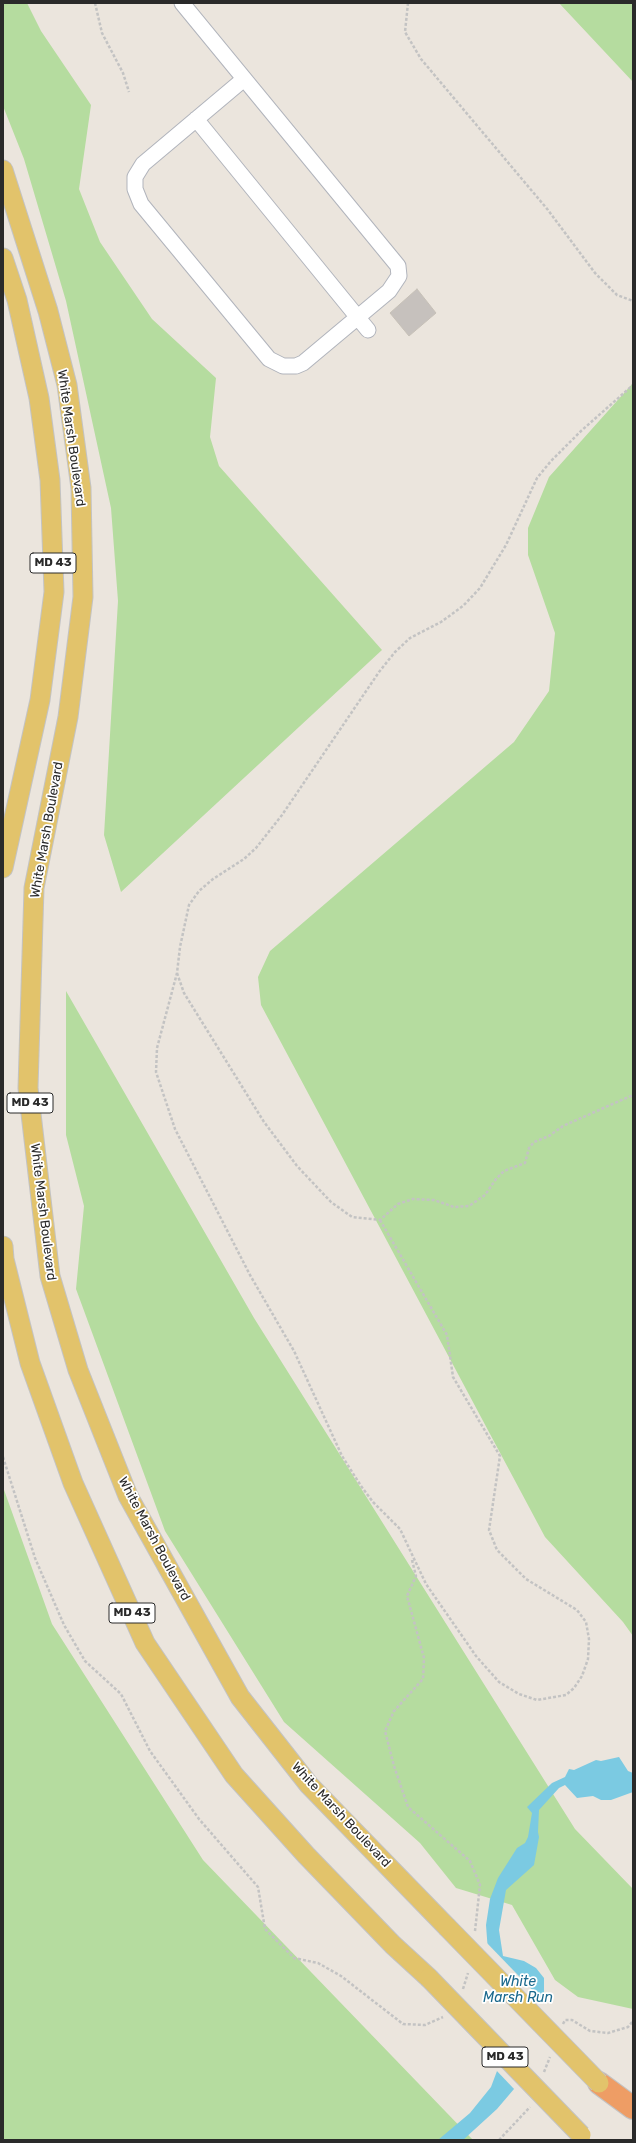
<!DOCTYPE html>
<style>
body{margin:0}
#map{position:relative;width:636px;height:2143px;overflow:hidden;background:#ebe5dd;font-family:Rubik,sans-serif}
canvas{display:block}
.frame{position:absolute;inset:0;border:4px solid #2a2a2a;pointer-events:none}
</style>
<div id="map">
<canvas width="636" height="2143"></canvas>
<div class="frame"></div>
</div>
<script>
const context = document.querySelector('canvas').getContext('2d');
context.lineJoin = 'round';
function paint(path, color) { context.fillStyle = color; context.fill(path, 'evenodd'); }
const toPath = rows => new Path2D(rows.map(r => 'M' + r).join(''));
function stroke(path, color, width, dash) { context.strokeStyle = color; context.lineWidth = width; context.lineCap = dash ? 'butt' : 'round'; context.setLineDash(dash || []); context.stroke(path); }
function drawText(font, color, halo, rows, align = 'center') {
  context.font = font + ' Rubik,sans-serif'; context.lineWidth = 3.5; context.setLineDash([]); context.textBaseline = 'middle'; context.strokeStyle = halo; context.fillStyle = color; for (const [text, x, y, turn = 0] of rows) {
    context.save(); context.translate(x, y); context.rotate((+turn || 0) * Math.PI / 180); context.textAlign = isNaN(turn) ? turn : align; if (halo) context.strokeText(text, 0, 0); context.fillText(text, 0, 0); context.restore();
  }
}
paint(toPath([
 [3,3,27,3,41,31,91,105,79,189,100,242,152,319,216,378,210,437,219,466,382,650,121,892,104,835,118,601,111,508,66,301,24,159,3,106],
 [559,3,633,3,633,82],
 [633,383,633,1636,623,1622,545,1537,261,1005,258,977,270,951,514,742,549,691,555,633,528,555,528,528,549,477],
 [66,991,254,1318,575,1829,633,1889,633,2009,578,1997,555,1980,512,1905,456,1888,420,1843,284,1722,165,1531,76,1289,84,1206,66,1135],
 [3,1487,52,1624,203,1860,473,2140,3,2140]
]), '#b5dc9f');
paint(toPath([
 [619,1757,628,1771,633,1773,633,1792,611,1800,601,1800,593,1796,577,1798,565,1785,559,1788,539,1810,538,1832,539,1837,534,1865,506,1890,499,1930,503,1956,524,1961,536,1968,544,1978,544,1996,514,2089,497,2109,463,2140,438,2140,470,2113,491,2087,497,2071,486,1925,490,1899,498,1878,517,1848,525,1843,528,1837,532,1813,527,1807,552,1783,565,1777,569,1769,574,1770,596,1760,601,1761]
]), '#7bcae2');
paint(toPath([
 [485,1941,544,2002,515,2090,495,2069]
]), '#ebe5dd');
const building = toPath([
 [417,289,436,313,409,336,390,313,417,289]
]);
paint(building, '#c6c1bd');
stroke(building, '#c6c0b7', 1);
const minor = toPath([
 [182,3,398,266,399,276,389,291,303,363,296,366,283,366,269,359,141,204,135,189,135,177,143,164,244,79],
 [196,119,368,330]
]);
const major = toPath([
 [3,170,48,311,67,385,81,488,83,597,68,717,34,888,28,1088,50,1276,78,1370,128,1496,240,1697,309,1785,447,1927],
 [3,258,17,300,39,398,50,480,54,592,40,700,3,868],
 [3,1246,4,1259,30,1363,73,1483,145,1643,234,1775,306,1855,393,1945,429,1978]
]);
const highway = toPath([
 [599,2083,633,2108]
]);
stroke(minor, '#b1b4bc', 17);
stroke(major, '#c3c3c3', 21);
stroke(highway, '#c3c3c3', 24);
stroke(toPath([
 [95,3,102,33,123,73,129,92],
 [408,3,405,32,421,59,548,210,595,273,617,295,633,301],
 [177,973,184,993,264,1122,297,1166,331,1202,352,1217,380,1220,398,1204,413,1199,434,1200,454,1207,469,1206,485,1195,496,1179,504,1171,525,1163,529,1148,534,1142,549,1136,563,1126,633,1095],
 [380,1220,447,1335,453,1377,500,1456,489,1530,497,1550,526,1579,577,1610,586,1622,589,1639,588,1659,582,1676,574,1688,566,1695,537,1700,519,1694,499,1682,476,1656,426,1584,400,1529,373,1502,361,1486,342,1456,294,1351,250,1275,175,1129,156,1072,157,1048,177,973,180,947,189,905,199,891,213,879,244,859,256,848,282,815,379,672,395,652,410,638,441,622,463,606,480,588,506,545,537,478,551,461,581,431,633,385],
 [3,1457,35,1558,64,1625,85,1661,121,1694,150,1751,199,1819,258,1887,265,1929,294,1958,318,1963,341,1976,403,2024,425,2025,443,2017],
 [412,1560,416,1576,407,1596,424,1658,423,1679,394,1711,385,1731,394,1766,408,1807,470,1861,480,1885,475,1931],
 [463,1989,468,1973],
 [563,2024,565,2020,572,2020,590,2031,608,2033,628,2027,633,2021],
 [544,2072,550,2057],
 [499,2140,530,2107]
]), '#c3c3c3', 2.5, [3, 2]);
stroke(minor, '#fff', 15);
stroke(major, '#e2c36b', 19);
stroke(highway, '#ee9d65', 22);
const majorBridge = toPath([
 [447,1927,599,2083],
 [429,1978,581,2135]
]);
stroke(majorBridge, '#c3c3c3', 21, []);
stroke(majorBridge, '#e2c36b', 19);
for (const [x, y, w] of [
 [53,563,46],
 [30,1103,46],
 [132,1613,46],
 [505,2057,46]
]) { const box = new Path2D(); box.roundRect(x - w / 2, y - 10, w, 20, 3); context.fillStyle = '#fff'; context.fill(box); stroke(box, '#2a2a2a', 1); }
drawText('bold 12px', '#2a2a2a', null, [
 ["MD 43",53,563],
 ["MD 43",30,1103],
 ["MD 43",132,1613],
 ["MD 43",505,2057]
]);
drawText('13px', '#2a2a2a', '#fff', [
 ["White Marsh Boulevard",71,438,82],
 ["White Marsh Boulevard",47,830,-80],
 ["White Marsh Boulevard",43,1212,83],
 ["White Marsh Boulevard",154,1539,62],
 ["White Marsh Boulevard",341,1815,47]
]);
drawText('italic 14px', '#1b698d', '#fff', [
 ["White",518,1982],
 ["Marsh Run",518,1998]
]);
</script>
